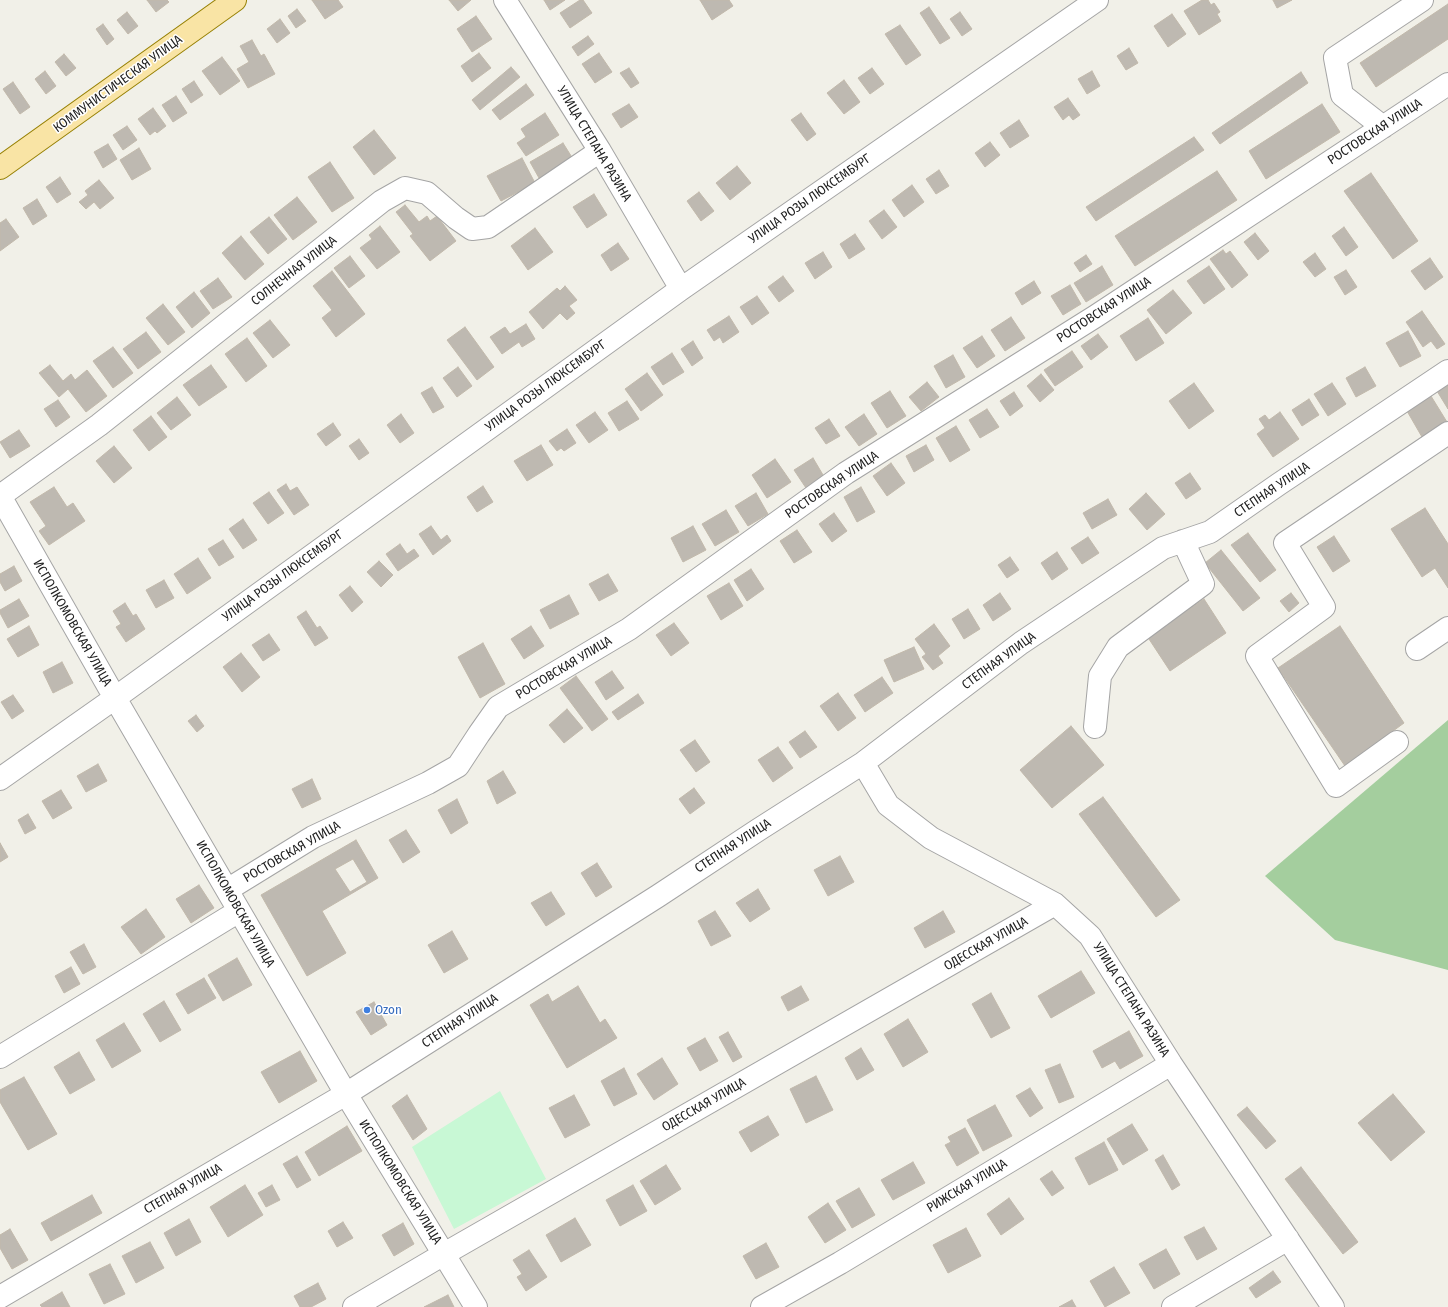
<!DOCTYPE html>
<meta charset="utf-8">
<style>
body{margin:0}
canvas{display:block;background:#f1f0e8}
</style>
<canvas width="1448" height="1307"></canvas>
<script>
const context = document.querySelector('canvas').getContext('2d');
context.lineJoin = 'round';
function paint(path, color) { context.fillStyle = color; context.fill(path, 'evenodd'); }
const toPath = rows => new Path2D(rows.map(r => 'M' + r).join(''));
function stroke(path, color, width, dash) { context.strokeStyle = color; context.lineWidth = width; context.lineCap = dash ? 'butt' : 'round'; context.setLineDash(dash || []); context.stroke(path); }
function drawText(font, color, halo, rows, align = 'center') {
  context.font = font + ' "Fira Sans Condensed",sans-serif'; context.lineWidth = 3; context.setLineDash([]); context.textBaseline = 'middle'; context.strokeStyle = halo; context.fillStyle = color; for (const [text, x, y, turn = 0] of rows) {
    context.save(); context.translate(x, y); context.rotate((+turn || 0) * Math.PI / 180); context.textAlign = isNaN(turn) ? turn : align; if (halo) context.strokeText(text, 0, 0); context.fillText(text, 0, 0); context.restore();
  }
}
paint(toPath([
 [1448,720,1448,970,1335,940,1265,876]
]), '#a4ce9e');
paint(toPath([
 [500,1091,546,1179,454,1229,412,1147]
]), '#c8f8d5');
const building = toPath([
 [147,0,167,0,169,2,156,12,147,0],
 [312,0,338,0,343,7,325,19,312,0],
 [449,0,471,0,458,11,449,0],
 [544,0,565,0,550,10,544,0],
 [580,0,583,0,592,13,570,28,560,13,580,0],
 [700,0,729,0,733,6,712,20,700,0],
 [1202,0,1208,0,1211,5,1214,3,1220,12,1217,14,1221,21,1199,35,1184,11,1202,0],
 [1273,0,1292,0,1277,8,1273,0],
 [1448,4,1448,39,1376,87,1360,63,1448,4],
 [929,7,950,38,940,44,920,13,929,7],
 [297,9,306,21,296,28,288,16,297,9],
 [127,12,138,26,128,34,117,20,127,12],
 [960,12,972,29,962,36,950,19,960,12],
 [1172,14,1186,34,1168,47,1154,26,1172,14],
 [476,16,492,39,472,52,457,29,476,16],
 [280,19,290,33,277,43,267,29,280,19],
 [103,24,114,39,107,45,96,29,103,24],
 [900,25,921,55,906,65,885,34,900,25],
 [588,36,594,44,578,56,572,47,588,36],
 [252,40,261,56,264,54,275,74,248,88,237,69,249,62,240,46,252,40],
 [1129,48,1138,63,1126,70,1117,56,1129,48],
 [479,53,491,68,472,82,461,66,479,53],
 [599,53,612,72,595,83,582,64,599,53],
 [64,54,76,68,66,76,55,62,64,54],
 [222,57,240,81,220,95,202,71,222,57],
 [511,67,520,77,480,110,472,100,511,67],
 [629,68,639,83,631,88,620,73,629,68],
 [872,68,884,84,870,94,858,78,872,68],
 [45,71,56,86,46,94,35,79,45,71],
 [1092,71,1100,86,1087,94,1078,79,1092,71],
 [1301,72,1308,83,1220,144,1212,133,1301,72],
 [844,80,860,102,844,114,827,93,844,80],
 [194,81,203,95,191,103,182,89,194,81],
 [13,82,30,107,20,114,3,89,13,82],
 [526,84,534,95,500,120,492,110,526,84],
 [176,96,187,113,173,122,162,105,176,96],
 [1068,98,1080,115,1073,120,1069,115,1063,120,1054,107,1068,98],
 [629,104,638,117,621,128,612,114,629,104],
 [1322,104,1340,132,1266,179,1249,151,1322,104],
 [153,108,166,126,157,133,155,131,150,135,138,119,153,108],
 [545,113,559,135,526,156,517,143,526,137,521,129,545,113],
 [801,113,816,134,807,141,791,120,801,113],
 [1019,120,1029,136,1010,148,1000,133,1019,120],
 [127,126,137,140,123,150,113,135,127,126],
 [374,130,396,158,374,175,353,147,374,130],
 [1194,137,1204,150,1096,221,1086,207,1194,137],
 [990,142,1000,155,985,167,975,153,990,142],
 [563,143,573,159,539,178,530,162,563,143],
 [108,144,117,159,103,168,94,152,108,144],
 [139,148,151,169,132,180,120,160,139,148],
 [522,158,535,183,501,201,487,176,522,158],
 [330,162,354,198,332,212,308,177,330,162],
 [737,166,751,183,730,200,716,183,737,166],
 [939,170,949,186,936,194,926,179,939,170],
 [1217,171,1237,200,1135,266,1115,236,1217,171],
 [1371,173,1418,241,1393,259,1344,191,1371,173],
 [60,177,71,194,57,203,46,187,60,177],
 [99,180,114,198,100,209,94,202,86,209,79,202,88,195,85,191,99,180],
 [912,185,924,202,904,217,892,200,912,185],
 [699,192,714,211,701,221,687,201,699,192],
 [594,194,607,215,587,228,573,207,594,194],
 [297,197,317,222,293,240,274,215,297,197],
 [37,199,47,216,33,225,23,208,37,199],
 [405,205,419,222,427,216,430,221,437,216,456,241,430,261,410,236,413,234,396,212,405,205],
 [884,210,897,227,882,239,869,221,884,210],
 [269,217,287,239,268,254,250,232,269,217],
 [6,219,19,237,0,251,0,223,6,219],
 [380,226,400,252,377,269,360,248,372,239,369,235,380,226],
 [1344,227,1358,247,1346,256,1332,236,1344,227],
 [535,228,553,252,528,270,511,246,535,228],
 [1255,233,1269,251,1258,260,1244,242,1255,233],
 [855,234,865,249,849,259,840,244,855,234],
 [241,236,264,264,245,280,222,253,241,236],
 [618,243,629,259,611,271,601,255,618,243],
 [1223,250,1226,254,1230,251,1248,275,1232,288,1210,259,1223,250],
 [823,252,832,267,815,279,805,263,823,252],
 [1315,253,1326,269,1315,277,1303,262,1315,253],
 [1086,255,1092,264,1080,272,1074,263,1086,255],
 [350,256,365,276,349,288,334,268,350,256],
 [1430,258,1443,277,1425,290,1411,271,1430,258],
 [1102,266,1113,285,1086,302,1074,283,1102,266],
 [1209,266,1225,289,1204,304,1187,281,1209,266],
 [1346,270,1357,287,1345,295,1334,277,1346,270],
 [332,271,365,314,336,337,322,318,332,310,313,286,332,271],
 [783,276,794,291,779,302,768,287,783,276],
 [218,278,232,297,213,309,200,291,218,278],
 [1034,281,1041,293,1022,305,1015,293,1034,281],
 [1070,285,1081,304,1063,315,1051,296,1070,285],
 [565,286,577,300,569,306,575,313,567,320,560,313,543,329,529,312,557,288,560,291,565,286],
 [1173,290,1192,313,1166,334,1147,310,1173,290],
 [194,292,210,313,192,328,176,307,194,292],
 [757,296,769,313,752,325,740,307,757,296],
 [163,304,185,332,168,345,146,318,163,304],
 [1422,311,1445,344,1437,349,1431,341,1423,347,1406,322,1422,311],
 [729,316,739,332,723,343,720,337,714,341,707,330,729,316],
 [1011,317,1025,338,1005,351,991,330,1011,317],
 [1148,318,1164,343,1136,361,1120,336,1148,318],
 [270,320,290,345,273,358,253,333,270,320],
 [526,324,535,339,522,347,519,342,502,354,490,337,505,327,510,334,526,324],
 [465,327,494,367,477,380,447,340,465,327],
 [1408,331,1421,356,1400,367,1386,343,1408,331],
 [146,332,161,352,138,369,123,349,146,332],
 [1098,334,1108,347,1091,360,1081,346,1098,334],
 [982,336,995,356,977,368,963,348,982,336],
 [247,338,267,366,246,382,225,354,247,338],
 [693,341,703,358,692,366,681,349,693,341],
 [113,347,133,373,113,388,93,361,113,347],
 [1072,351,1083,367,1055,386,1044,370,1072,351],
 [672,353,684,372,663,385,651,367,672,353],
 [953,355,965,377,946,388,934,366,953,355],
 [50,365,63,381,71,374,75,380,87,370,107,396,86,412,68,389,59,397,39,373,50,365],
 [211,365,227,387,199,406,183,385,211,365],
 [458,367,472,386,457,397,443,378,458,367],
 [1365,367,1376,386,1356,397,1346,378,1365,367],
 [647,373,663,395,641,411,625,389,647,373],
 [1041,374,1054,390,1040,402,1027,386,1041,374],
 [927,382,939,397,921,411,909,397,927,382],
 [1194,383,1214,411,1189,429,1169,401,1194,383],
 [1332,383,1346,404,1328,416,1314,394,1332,383],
 [1448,384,1448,409,1437,391,1448,384],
 [432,387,444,407,433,413,421,393,432,387],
 [890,391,906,416,887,428,871,403,890,391],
 [1014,392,1023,406,1010,416,1000,401,1014,392],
 [1431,396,1447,422,1422,437,1407,411,1431,396],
 [177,397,191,415,171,430,157,413,177,397],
 [1309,399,1319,415,1302,426,1292,410,1309,399],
 [58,400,70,417,56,427,44,409,58,400],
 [627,401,639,419,619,431,608,413,627,401],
 [987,409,999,427,980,438,969,420,987,409],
 [595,412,608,430,589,443,576,425,595,412],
 [1280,412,1299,439,1273,457,1257,434,1265,428,1259,419,1265,415,1269,420,1280,412],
 [401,414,414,433,400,443,387,425,401,414],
 [864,414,877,434,859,446,845,427,864,414],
 [151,416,167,437,149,451,133,430,151,416],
 [829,419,840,436,826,444,815,428,829,419],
 [333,423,341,435,326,446,317,434,333,423],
 [956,426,970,450,950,462,936,438,956,426],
 [567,429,576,443,564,451,561,448,557,451,549,441,567,429],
 [19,430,30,446,10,458,0,442,19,430],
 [359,439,369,453,359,460,349,446,359,439],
 [541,445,553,465,527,481,514,461,541,445],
 [926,445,934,460,914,472,906,456,926,445],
 [114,446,132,468,114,483,96,461,114,446],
 [813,458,826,480,808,491,794,470,813,458],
 [775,459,791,482,767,498,752,475,775,459],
 [891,463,905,483,887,496,873,476,891,463],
 [1190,473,1201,489,1186,499,1175,483,1190,473],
 [286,484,290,491,297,487,309,505,294,515,277,490,286,484],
 [483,486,493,502,477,512,467,497,483,486],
 [54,487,67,507,73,503,85,521,49,545,39,531,46,526,30,502,54,487],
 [861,487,875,512,857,522,844,497,861,487],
 [269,492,284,513,268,524,253,503,269,492],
 [756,493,768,514,748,526,735,506,756,493],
 [1146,493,1165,514,1147,530,1129,509,1146,493],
 [1108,499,1117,515,1092,529,1083,513,1108,499],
 [1425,508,1448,544,1448,588,1435,568,1422,577,1391,529,1425,508],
 [726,510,739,532,715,546,702,524,726,510],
 [834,513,847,531,832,542,819,524,834,513],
 [243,519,257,540,243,549,229,529,243,519],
 [431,526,441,540,447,535,451,541,433,555,419,534,431,526],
 [693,526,706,550,683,562,671,538,693,526],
 [797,530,812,552,794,563,780,541,797,530],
 [1248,533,1276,570,1260,582,1231,545,1248,533],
 [1334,536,1350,561,1333,572,1317,547,1334,536],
 [1088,537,1099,553,1082,564,1071,548,1088,537],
 [223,540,234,557,219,566,208,549,223,540],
 [400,544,407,554,414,549,419,556,398,571,386,554,400,544],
 [1221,550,1260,598,1243,611,1205,563,1221,550],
 [1057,552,1068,569,1052,580,1041,563,1057,552],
 [1010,557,1019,570,1007,578,998,565,1010,557],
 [198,558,211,578,187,594,174,574,198,558],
 [379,561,393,575,381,587,367,572,379,561],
 [14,566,22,581,5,591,0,582,0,574,14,566],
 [751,569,764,589,747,601,734,580,751,569],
 [608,574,618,591,599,601,589,584,608,574],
 [164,580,174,598,156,608,146,590,164,580],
 [729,583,743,606,721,620,707,596,729,583],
 [350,586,363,602,352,612,339,595,350,586],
 [1000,593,1011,609,993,621,983,605,1000,593],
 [1291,593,1299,603,1289,612,1280,601,1291,593],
 [569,595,579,614,550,629,540,610,569,595],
 [19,599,29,616,8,628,0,613,0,610,19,599],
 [1204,599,1226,633,1170,671,1147,636,1204,599],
 [125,603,133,616,136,614,145,629,126,642,116,627,121,624,113,611,125,603],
 [968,609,980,629,964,639,952,619,968,609],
 [306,611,317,628,320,626,328,638,315,646,297,617,306,611],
 [674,623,689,643,671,656,656,635,674,623],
 [934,624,950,646,938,656,943,663,933,670,922,657,926,654,915,639,934,624],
 [29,626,39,645,18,657,7,639,29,626],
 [531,626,544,646,524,659,511,639,531,626],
 [1340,626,1404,723,1345,766,1278,668,1340,626],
 [269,634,280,650,263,661,252,645,269,634],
 [483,643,505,684,480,698,458,657,483,643],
 [914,647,924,669,894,682,884,660,914,647],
 [241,653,260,677,242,692,223,667,241,653],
 [62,662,73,683,53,693,43,672,62,662],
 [612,671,624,688,606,700,595,682,612,671],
 [576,676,608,719,592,731,560,688,576,676],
 [882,677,893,693,865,712,854,695,882,677],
 [838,693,856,718,838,731,820,706,838,693],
 [638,694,644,703,618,720,612,712,638,694],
 [13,695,24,711,12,719,1,702,13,695],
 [567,709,583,728,564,743,549,725,567,709],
 [196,715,204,726,197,732,188,721,196,715],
 [1071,726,1104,765,1052,808,1020,770,1071,726],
 [805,731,817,747,800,758,789,742,805,731],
 [695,740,710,762,696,772,680,750,695,740],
 [778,747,793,768,773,782,758,760,778,747],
 [98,764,107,781,86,792,77,776,98,764],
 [503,771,516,793,497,804,487,781,503,771],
 [312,779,321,799,302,808,292,789,312,779],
 [694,788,705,803,690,814,679,799,694,788],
 [61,790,72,808,53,819,42,801,61,790],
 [1103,797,1180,900,1156,917,1079,814,1103,797],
 [457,799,468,823,451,834,438,810,457,799],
 [28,814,36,828,25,834,18,820,28,814],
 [406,830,420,852,403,863,389,840,406,830],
 [356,840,378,878,322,911,346,953,307,976,261,895,356,840],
 [0,843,8,857,0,862,0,843],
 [840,856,854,882,828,896,814,870,840,856],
 [353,859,367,882,350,892,335,869,353,859],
 [597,863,612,887,596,897,581,873,597,863],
 [199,885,214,908,191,923,176,899,199,885],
 [758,889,770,909,750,922,736,903,758,889],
 [551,892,565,914,546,926,531,903,551,892],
 [146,909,165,937,141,954,121,927,146,909],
 [715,911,731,936,711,946,698,921,715,911],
 [943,911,955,932,925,948,914,928,943,911],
 [452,931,468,959,444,973,428,945,452,931],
 [84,944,96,967,83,974,70,952,84,944],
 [237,958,252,985,223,1001,208,975,237,958],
 [71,967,80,984,64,993,55,976,71,967],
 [1081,971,1095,993,1051,1018,1038,996,1081,971],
 [204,978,216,998,188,1014,176,994,204,978],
 [578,986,600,1023,605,1019,617,1038,567,1068,530,1005,548,994,552,1002,578,986],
 [801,986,809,1000,788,1011,781,997,801,986],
 [991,993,1010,1028,991,1038,972,1004,991,993],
 [164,1001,181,1030,160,1042,143,1014,164,1001],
 [374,1002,387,1025,371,1035,356,1012,374,1002],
 [908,1019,928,1052,903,1067,884,1034,908,1019],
 [124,1023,141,1051,112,1068,96,1040,124,1023],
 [1129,1031,1143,1056,1120,1069,1115,1061,1102,1068,1093,1051,1129,1031],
 [728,1032,742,1057,733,1062,719,1037,728,1032],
 [705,1038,718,1061,700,1071,687,1048,705,1038],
 [861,1048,874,1070,857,1080,845,1058,861,1048],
 [300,1051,317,1081,279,1103,261,1072,300,1051],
 [79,1052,95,1080,70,1094,54,1067,79,1052],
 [662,1058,678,1084,654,1100,637,1074,662,1058],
 [1060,1064,1074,1097,1059,1103,1045,1070,1060,1064],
 [624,1068,637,1094,614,1106,601,1081,624,1068],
 [816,1076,833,1110,806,1123,790,1089,816,1076],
 [24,1077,57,1134,28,1150,0,1102,0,1090,24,1077],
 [1030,1088,1043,1108,1030,1117,1016,1096,1030,1088],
 [1393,1094,1425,1132,1391,1161,1358,1123,1393,1094],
 [407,1095,427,1129,413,1140,392,1106,407,1095],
 [574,1095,590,1125,565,1138,549,1108,574,1095],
 [995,1105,1012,1136,983,1151,967,1120,995,1105],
 [1247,1107,1276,1141,1266,1149,1237,1115,1247,1107],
 [768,1116,779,1135,751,1152,739,1132,768,1116],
 [1132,1124,1148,1150,1123,1165,1107,1139,1132,1124],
 [347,1126,362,1151,319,1176,305,1152,347,1126],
 [965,1128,979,1153,957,1166,945,1145,951,1142,948,1137,965,1128],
 [1104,1142,1118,1170,1089,1185,1075,1158,1104,1142],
 [1163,1155,1180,1185,1172,1190,1155,1160,1163,1155],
 [297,1156,311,1180,297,1188,283,1164,297,1156],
 [913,1162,925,1183,893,1200,881,1180,913,1162],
 [666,1165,681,1189,655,1205,640,1181,666,1165],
 [1301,1167,1358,1242,1343,1254,1285,1179,1301,1167],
 [1052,1171,1064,1188,1052,1196,1040,1179,1052,1171],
 [245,1185,263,1215,228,1237,210,1207,245,1185],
 [272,1185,280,1200,266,1207,258,1193,272,1185],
 [633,1185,647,1211,620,1226,606,1200,633,1185],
 [859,1188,875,1215,852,1228,836,1201,859,1188],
 [92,1195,102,1213,51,1241,41,1223,92,1195],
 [1009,1198,1024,1219,1001,1235,987,1214,1009,1198],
 [828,1203,846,1230,825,1243,808,1217,828,1203],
 [575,1218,591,1245,561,1262,546,1235,575,1218],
 [189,1219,201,1242,176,1256,164,1233,189,1219],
 [343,1222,353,1238,337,1247,328,1231,343,1222],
 [403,1223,414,1244,394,1256,382,1235,403,1223],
 [1204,1227,1217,1249,1197,1260,1184,1237,1204,1227],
 [966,1228,981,1256,948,1273,933,1245,966,1228],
 [10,1229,28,1260,12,1269,0,1248,0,1235,10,1229],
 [150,1242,164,1268,136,1283,122,1256,150,1242],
 [766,1243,779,1267,756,1279,743,1256,766,1243],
 [1166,1249,1180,1274,1154,1289,1139,1264,1166,1249],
 [529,1250,547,1277,526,1291,517,1277,522,1274,513,1260,529,1250],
 [110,1264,125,1294,104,1304,89,1274,110,1264],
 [1114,1267,1130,1293,1105,1307,1090,1281,1114,1267],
 [1273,1271,1281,1282,1256,1298,1249,1288,1273,1271],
 [318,1283,326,1299,311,1307,300,1307,294,1296,318,1283],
 [62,1292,70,1307,42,1307,40,1305,62,1292],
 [448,1295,454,1307,424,1307,448,1295],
 [1072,1300,1076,1307,1059,1307,1072,1300]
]);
paint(building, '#beb9b1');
stroke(building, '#c2b9ab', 1);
const minor = toPath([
 [505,0,600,151,681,289],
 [1383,127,1342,95,1335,58,1422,0],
 [0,496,115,698,346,1094,476,1307],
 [0,496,99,425,382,201,405,188,427,193,456,218,472,229,488,227,600,151],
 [1417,649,1448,628],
 [1095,727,1100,676,1118,647,1203,584,1183,541],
 [1397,742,1336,786,1257,656,1324,607,1285,543,1448,433],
 [863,763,888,805,931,838,1055,904,1090,936,1171,1064,1333,1307],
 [0,779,115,698,681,289,1097,0],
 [227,890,313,837,428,783,458,766,479,734,498,707,629,629,846,473,1096,316,1448,84],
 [0,1057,239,911],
 [0,1297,346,1094,658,896,758,830,863,763,1021,643,1163,548,1210,532,1279,484,1448,371],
 [354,1307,444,1254,1055,904],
 [762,1307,840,1263,1171,1064],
 [1173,1307,1288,1239]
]);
const major = toPath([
 [0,168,235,0]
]);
stroke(minor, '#a5a5a5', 24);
stroke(major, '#988206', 24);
stroke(minor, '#fff', 22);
stroke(major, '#f9e4a5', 22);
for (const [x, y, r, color] of [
 [367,1010,4,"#3f7fe0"]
]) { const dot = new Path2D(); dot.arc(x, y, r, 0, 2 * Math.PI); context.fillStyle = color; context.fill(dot); stroke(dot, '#fff', 1.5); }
drawText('13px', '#212121', '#fff', [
 ["КОММУНИСТИЧЕСКАЯ УЛИЦА",118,84,-36],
 ["РОСТОВСКАЯ УЛИЦА",1375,132,-33],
 ["УЛИЦА СТЕПАНА РАЗИНА",594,144,59],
 ["УЛИЦА РОЗЫ ЛЮКСЕМБУРГ",810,199,-35],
 ["СОЛНЕЧНАЯ УЛИЦА",294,271,-38],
 ["РОСТОВСКАЯ УЛИЦА",1104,310,-33],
 ["УЛИЦА РОЗЫ ЛЮКСЕМБУРГ",546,386,-36],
 ["РОСТОВСКАЯ УЛИЦА",832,485,-34],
 ["СТЕПНАЯ УЛИЦА",1272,490,-34],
 ["УЛИЦА РОЗЫ ЛЮКСЕМБУРГ",283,576,-36],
 ["ИСПОЛКОМОВСКАЯ УЛИЦА",72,623,60],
 ["СТЕПНАЯ УЛИЦА",999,661,-36],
 ["РОСТОВСКАЯ УЛИЦА",564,668,-31],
 ["СТЕПНАЯ УЛИЦА",733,846,-33],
 ["РОСТОВСКАЯ УЛИЦА",292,852,-30],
 ["ИСПОЛКОМОВСКАЯ УЛИЦА",235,904,60],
 ["ОДЕССКАЯ УЛИЦА",986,944,-30],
 ["УЛИЦА СТЕПАНА РАЗИНА",1131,1000,58],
 ["СТЕПНАЯ УЛИЦА",460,1021,-33],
 ["ОДЕССКАЯ УЛИЦА",704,1105,-30],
 ["ИСПОЛКОМОВСКАЯ УЛИЦА",400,1182,58],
 ["РИЖСКАЯ УЛИЦА",967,1186,-31],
 ["СТЕПНАЯ УЛИЦА",183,1189,-30]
]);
drawText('13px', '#366cbe', '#fff', [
 ["Ozon",375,1010]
], 'left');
</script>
